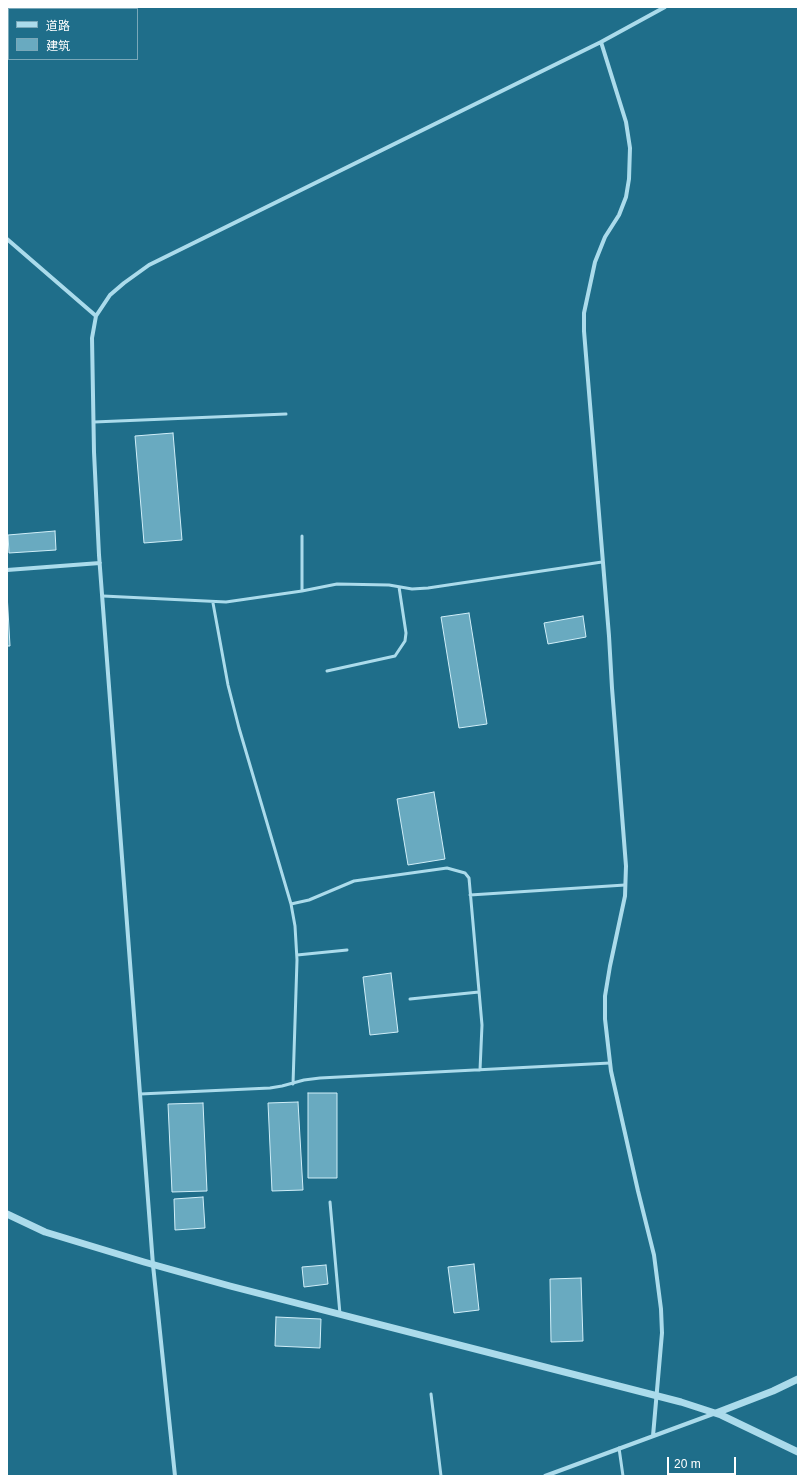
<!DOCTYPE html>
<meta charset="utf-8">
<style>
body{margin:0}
#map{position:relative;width:805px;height:1483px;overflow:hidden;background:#1f6e8a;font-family:Helvetica,"Noto Sans SC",sans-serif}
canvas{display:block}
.frame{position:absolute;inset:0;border:8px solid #fff;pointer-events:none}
.legend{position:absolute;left:8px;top:8px;width:130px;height:52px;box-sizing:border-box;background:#1f6e8a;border:1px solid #79a8b9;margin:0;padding:5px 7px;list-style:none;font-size:12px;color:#fff}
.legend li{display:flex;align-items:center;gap:8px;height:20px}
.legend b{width:20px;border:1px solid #79a8b9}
.scale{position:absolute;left:667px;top:1457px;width:69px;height:18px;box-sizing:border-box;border:2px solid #fff;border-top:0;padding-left:5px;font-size:12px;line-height:14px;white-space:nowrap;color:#fff;-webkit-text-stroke:3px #1f6e8a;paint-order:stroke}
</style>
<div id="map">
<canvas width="805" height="1483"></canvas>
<div class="frame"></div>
<ul class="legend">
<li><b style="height:5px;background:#abdbeb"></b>道路</li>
<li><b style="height:11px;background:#69aac0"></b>建筑</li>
</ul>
<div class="scale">20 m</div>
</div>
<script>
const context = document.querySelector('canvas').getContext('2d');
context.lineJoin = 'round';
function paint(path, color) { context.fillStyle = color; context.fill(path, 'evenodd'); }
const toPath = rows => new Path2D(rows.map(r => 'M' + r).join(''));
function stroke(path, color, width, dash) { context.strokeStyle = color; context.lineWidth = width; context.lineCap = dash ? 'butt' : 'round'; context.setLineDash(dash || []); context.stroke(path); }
const building = toPath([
 [173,433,182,540,144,543,135,436,173,433],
 [55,531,56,550,9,553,8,535,55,531],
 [7,593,10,646,7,646,7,593],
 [469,613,487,724,459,728,441,617,469,613],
 [583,616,586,637,548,644,544,623,583,616],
 [434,792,445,859,408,865,397,799,434,792],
 [391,973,398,1032,370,1035,363,977,391,973],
 [308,1093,337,1093,337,1178,308,1178,308,1093],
 [298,1102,303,1190,272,1191,268,1103,298,1102],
 [203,1103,207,1191,172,1192,168,1104,203,1103],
 [203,1197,205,1228,175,1230,174,1199,203,1197],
 [474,1264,479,1310,454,1313,448,1267,474,1264],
 [326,1265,328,1284,304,1287,302,1267,326,1265],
 [581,1278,583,1341,551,1342,550,1279,581,1278],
 [276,1317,321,1319,320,1348,275,1346,276,1317]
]);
paint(building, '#69aac0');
stroke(building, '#d0eef8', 1);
stroke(toPath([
 [94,422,286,414],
 [302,591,302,536],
 [103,596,226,602,302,591,337,584,389,585,412,589,428,588,602,562],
 [213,603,228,685,239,728,291,904,295,926,297,960,293,1084],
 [327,671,395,656,405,641,406,633,399,587],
 [470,895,625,885],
 [291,904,309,900,354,881,447,868,465,873,469,878,482,1025,480,1070],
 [297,955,347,950],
 [410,999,479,992],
 [140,1094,270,1088,282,1086,304,1080,320,1078,610,1063],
 [330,1202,340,1314],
 [431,1394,441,1476],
 [619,1448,623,1476]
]), '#abdbeb', 3);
stroke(toPath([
 [601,42,626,122,630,148,629,179,626,197,619,215,605,237,595,262,584,313,584,331,609,636,612,688,626,866,625,896,610,966,605,996,605,1019,611,1071,638,1191,654,1255,661,1309,662,1333,653,1436],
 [7,239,96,316],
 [7,570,100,563],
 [175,1476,153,1265,99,555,94,452,92,338,96,316,110,295,124,283,149,265,601,42,665,7],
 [545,1476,713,1414]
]), '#abdbeb', 4);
stroke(toPath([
 [7,1214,45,1232,144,1262,230,1286,681,1402,721,1415,798,1452],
 [716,1413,773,1391,798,1379]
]), '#abdbeb', 7);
</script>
